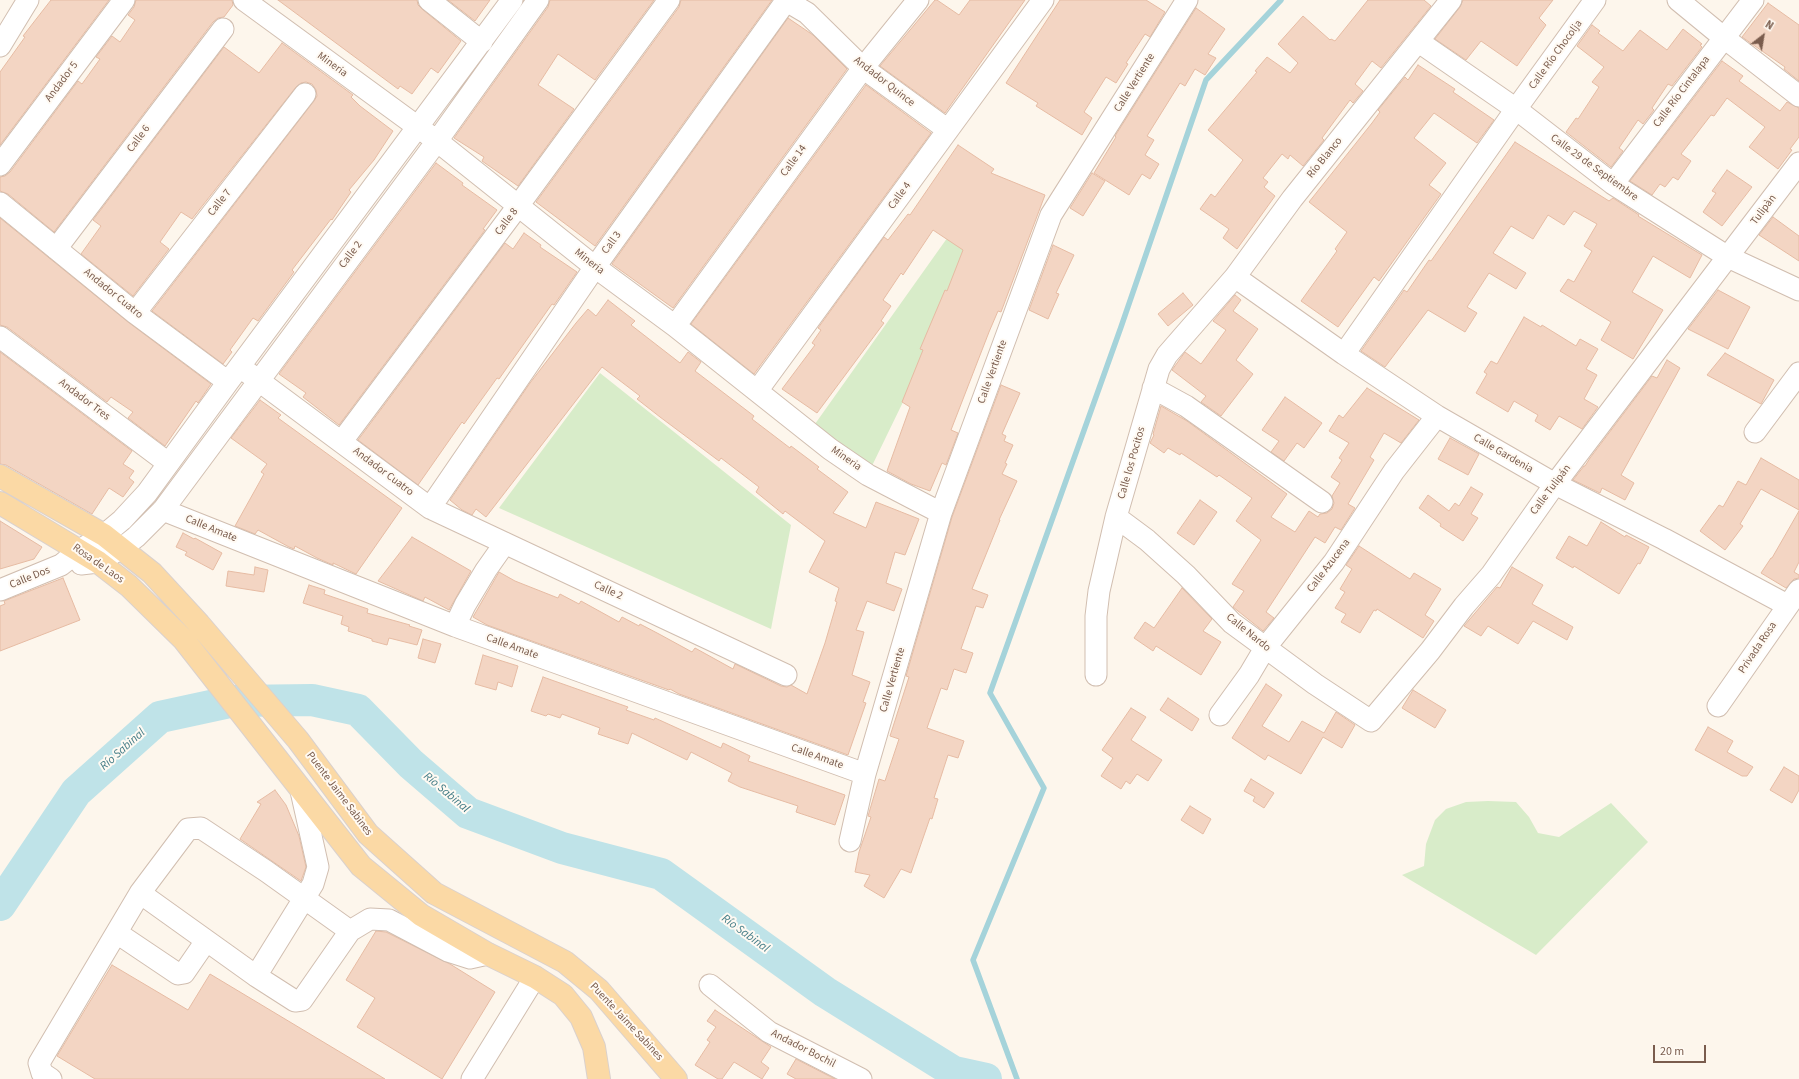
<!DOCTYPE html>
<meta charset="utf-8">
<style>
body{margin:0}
#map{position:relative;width:1799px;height:1079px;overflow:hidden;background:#fdf6ec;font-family:"Source Sans 3",sans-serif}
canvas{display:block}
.north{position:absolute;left:1743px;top:16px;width:40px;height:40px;-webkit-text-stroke:3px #fffaf3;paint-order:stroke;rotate:31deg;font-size:11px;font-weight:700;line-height:16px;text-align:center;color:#7a5c4d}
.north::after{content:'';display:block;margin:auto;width:14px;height:18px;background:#7a5c4d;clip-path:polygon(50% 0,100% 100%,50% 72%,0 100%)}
.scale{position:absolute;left:1653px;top:1045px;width:53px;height:18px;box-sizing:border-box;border:2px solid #7a5c4d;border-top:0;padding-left:5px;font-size:12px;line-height:14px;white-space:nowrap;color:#7a5c4d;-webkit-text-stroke:3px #fffaf3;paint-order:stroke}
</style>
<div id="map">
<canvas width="1799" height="1079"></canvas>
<div class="north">N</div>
<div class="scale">20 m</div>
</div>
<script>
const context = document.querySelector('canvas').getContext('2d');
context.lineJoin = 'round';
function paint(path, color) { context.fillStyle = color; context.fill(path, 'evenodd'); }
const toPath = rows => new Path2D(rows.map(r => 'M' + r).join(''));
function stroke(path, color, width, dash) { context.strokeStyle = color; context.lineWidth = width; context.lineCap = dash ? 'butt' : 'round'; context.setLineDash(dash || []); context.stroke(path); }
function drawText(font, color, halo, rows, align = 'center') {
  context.font = font + ' "Source Sans 3",sans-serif'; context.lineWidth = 4; context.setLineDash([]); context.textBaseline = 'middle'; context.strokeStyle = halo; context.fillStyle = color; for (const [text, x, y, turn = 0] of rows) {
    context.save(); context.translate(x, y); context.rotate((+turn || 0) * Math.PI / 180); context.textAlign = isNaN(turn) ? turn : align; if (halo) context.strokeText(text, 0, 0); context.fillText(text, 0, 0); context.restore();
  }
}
paint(toPath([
 [987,182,1004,194,869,472,810,431],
 [600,373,791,525,771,629,499,508],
 [1488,801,1516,802,1529,817,1538,833,1559,837,1611,803,1648,842,1536,955,1402,875,1424,866,1426,844,1435,820,1446,809,1466,802]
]), '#d8ecc9');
stroke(toPath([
 [1017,1079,973,960,1044,788,990,693,1121,327,1206,80,1281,0]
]), '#a5d3da', 5.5);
stroke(toPath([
 [0,905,76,792,160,717,234,701,312,700,358,710,411,764,468,813,562,848,661,874,825,992,954,1072,986,1079]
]), '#bfe3e8', 32);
const building = toPath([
 [51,0,109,0,0,145,0,72,25,37,23,36,51,0],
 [136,0,232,0,233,5,224,17,218,18,213,22,54,232,8,194,0,191,0,177,5,176,10,172,78,81,82,84,100,59,96,57,112,36,120,42,135,20,128,15,134,7,136,0],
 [278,0,417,0,418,5,422,9,461,41,438,73,431,68,412,94,400,86,398,89,278,0],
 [448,0,490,0,475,21,448,0],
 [550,0,654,0,595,80,558,54,538,85,574,109,518,186,482,161,484,157,454,138,548,7,550,0],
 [681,0,772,0,595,246,536,202,679,7,681,0],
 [935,0,937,0,959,15,970,0,1025,0,945,113,880,66,935,0],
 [1060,0,1146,0,1165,12,1150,37,1145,34,1126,63,1128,64,1116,83,1106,77,1084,112,1092,118,1082,135,1036,106,1038,103,1006,83,1060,0],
 [1368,0,1424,0,1431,6,1381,68,1372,61,1355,84,1363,91,1353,103,1350,100,1322,138,1324,140,1303,166,1290,155,1288,159,1282,154,1263,178,1268,182,1264,187,1275,196,1237,249,1223,238,1229,229,1200,209,1211,194,1215,197,1243,160,1208,130,1257,72,1255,71,1267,57,1290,73,1298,63,1278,44,1303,16,1330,40,1331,39,1335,41,1368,0],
 [1463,0,1553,0,1539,18,1546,25,1517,66,1481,41,1466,60,1435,39,1460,7,1463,0],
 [1768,3,1799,25,1799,81,1784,69,1785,67,1742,37,1768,3],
 [1196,8,1225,29,1208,54,1216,58,1205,75,1195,69,1185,86,1180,83,1147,136,1154,140,1145,155,1159,164,1150,179,1142,174,1129,195,1094,173,1116,137,1115,136,1196,8],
 [788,18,813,35,847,69,673,308,612,264,788,18],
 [1592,25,1600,31,1598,33,1623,51,1640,30,1667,50,1683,29,1702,44,1700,45,1702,47,1672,86,1668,84,1652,108,1654,110,1643,124,1638,120,1619,148,1623,151,1611,167,1566,132,1576,118,1578,119,1599,87,1592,82,1604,67,1577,46,1592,25],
 [282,43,353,95,351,97,360,106,393,131,374,160,349,190,351,192,332,220,331,219,292,270,294,272,258,321,253,318,230,350,232,352,223,364,152,311,314,101,317,96,316,90,312,84,306,82,301,83,296,87,192,219,181,212,160,242,169,249,133,296,81,254,101,226,93,220,224,47,259,73,282,43],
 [1722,61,1743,76,1739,81,1780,111,1787,102,1799,108,1799,137,1790,149,1792,150,1778,169,1749,147,1765,127,1727,98,1714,116,1711,115,1681,154,1691,161,1678,180,1673,177,1665,187,1660,184,1652,195,1630,181,1722,61],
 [1418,65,1455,89,1453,92,1494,120,1477,143,1434,113,1414,138,1446,163,1429,185,1441,194,1379,281,1374,277,1338,327,1301,301,1337,251,1335,249,1347,232,1309,202,1372,123,1380,112,1378,110,1405,77,1408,80,1418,65],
 [866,85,931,133,754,374,691,324,866,85],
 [1515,142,1609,201,1613,198,1639,215,1638,216,1702,255,1690,278,1653,256,1632,292,1663,310,1633,359,1601,340,1611,322,1560,291,1568,279,1574,282,1592,251,1584,246,1597,224,1574,211,1564,225,1548,215,1533,239,1511,226,1493,253,1526,273,1516,289,1489,273,1467,307,1477,313,1465,332,1428,310,1385,367,1361,351,1404,290,1407,292,1429,260,1431,261,1515,142],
 [958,145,994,169,991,173,1045,195,1001,312,998,311,989,332,951,430,958,433,946,465,942,463,930,491,911,484,887,471,910,407,902,402,923,350,920,349,945,290,947,291,963,250,933,230,903,275,901,273,883,300,891,306,881,321,884,323,817,413,782,389,815,345,812,343,821,330,818,328,884,237,888,240,908,214,910,215,958,145],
 [436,163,463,183,462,185,497,210,483,229,485,230,339,425,303,397,306,393,279,374,436,163],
 [1727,170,1752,187,1722,226,1703,212,1716,193,1712,191,1727,170],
 [1092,173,1105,181,1083,216,1070,208,1092,173],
 [1773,217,1799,236,1799,261,1759,235,1773,217],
 [0,218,128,322,211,384,198,403,196,401,165,446,128,418,133,412,111,397,107,402,7,327,0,325,0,218],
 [524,233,541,245,540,247,577,272,554,305,552,304,499,379,497,378,464,424,462,422,418,485,358,440,505,243,513,249,524,233],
 [1053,245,1074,255,1056,293,1059,294,1048,319,1029,310,1053,245],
 [1718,290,1750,307,1728,349,1688,329,1718,290],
 [1183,293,1193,305,1168,326,1158,314,1183,293],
 [1235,295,1241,300,1233,311,1258,329,1236,360,1253,374,1221,416,1201,402,1206,396,1172,370,1185,352,1201,364,1226,330,1213,321,1235,295],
 [608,300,635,321,631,325,680,363,688,352,701,362,695,371,754,416,752,419,790,448,791,446,819,467,817,469,848,492,833,513,866,528,876,502,919,519,905,555,895,552,886,583,902,589,894,611,867,601,856,630,864,632,852,675,870,682,863,702,866,703,848,755,679,694,670,689,669,690,487,625,473,617,499,572,515,581,558,598,560,594,579,604,581,601,619,622,622,617,639,626,640,624,659,634,692,652,695,648,733,669,735,664,781,686,787,687,791,685,807,694,825,643,837,602,835,601,839,588,809,572,825,541,785,511,783,514,756,492,759,487,721,458,719,461,660,417,637,399,640,396,602,367,486,517,476,509,472,515,462,510,450,500,530,383,576,323,588,309,596,316,608,300],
 [1524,317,1541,327,1542,325,1576,346,1580,339,1598,349,1586,369,1597,375,1584,399,1598,407,1582,429,1559,416,1550,430,1535,421,1538,415,1514,401,1508,412,1476,393,1487,374,1484,372,1491,361,1497,364,1524,317],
 [0,352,132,451,123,464,134,471,129,478,134,482,123,497,109,488,92,514,6,465,0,464,0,352],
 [1725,353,1774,380,1761,404,1707,375,1725,353],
 [1667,360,1680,368,1621,475,1634,483,1625,500,1602,488,1600,493,1573,480,1584,466,1585,466,1590,458,1652,376,1657,378,1667,360],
 [1001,385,1020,393,1002,434,1006,436,1004,441,1013,445,1005,463,1007,464,1002,474,1017,481,999,520,1000,520,972,589,988,595,983,608,976,606,961,649,973,653,966,673,954,669,947,690,941,688,927,728,964,741,958,758,948,755,934,798,938,799,932,819,930,818,911,873,901,869,884,898,864,886,870,875,855,872,859,852,871,817,868,816,879,779,885,781,899,739,890,736,909,677,906,676,952,517,1001,385],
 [1367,388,1419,420,1401,443,1384,433,1370,457,1374,460,1348,504,1355,508,1341,530,1335,527,1325,543,1315,537,1266,612,1274,618,1263,631,1233,607,1244,591,1232,584,1261,540,1236,521,1252,498,1219,475,1217,477,1181,453,1180,455,1168,448,1164,453,1150,443,1154,435,1153,434,1161,406,1187,421,1287,494,1271,517,1295,532,1309,511,1318,517,1320,514,1327,513,1332,509,1334,503,1332,496,1340,483,1331,477,1342,460,1339,458,1349,443,1329,431,1339,415,1343,418,1367,388],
 [1285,397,1322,423,1304,448,1297,443,1284,461,1271,452,1279,441,1262,430,1285,397],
 [260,400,281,415,278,418,402,508,356,574,333,563,333,565,317,558,295,546,294,549,289,547,258,530,255,534,235,526,264,474,261,472,267,464,231,438,260,400],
 [1450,438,1479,454,1468,475,1438,459,1450,438],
 [1761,458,1799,480,1799,510,1761,489,1740,524,1743,526,1725,550,1700,531,1719,505,1723,507,1738,481,1746,485,1761,458],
 [1471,487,1483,494,1471,514,1478,518,1463,541,1440,526,1441,524,1419,508,1428,495,1449,511,1455,503,1459,506,1471,487],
 [1200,500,1217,512,1194,545,1177,533,1200,500],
 [1799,511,1799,562,1794,572,1799,575,1799,578,1794,579,1786,588,1761,573,1771,558,1772,558,1799,511],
 [0,521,42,547,34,559,0,569,0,521],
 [1601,522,1625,537,1626,535,1649,547,1640,564,1638,563,1619,594,1574,566,1573,568,1556,558,1569,536,1587,546,1601,522],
 [183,533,194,539,195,538,222,553,213,570,185,555,187,552,176,547,183,533],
 [412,537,471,571,449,610,425,597,423,601,378,581,412,537],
 [1359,546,1410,579,1414,573,1441,589,1425,615,1434,621,1423,638,1377,609,1376,611,1374,610,1360,633,1341,622,1346,614,1335,608,1345,592,1340,589,1352,569,1346,565,1359,546],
 [255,567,268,570,264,592,226,586,228,571,254,575,255,567],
 [1512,567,1543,585,1532,604,1573,627,1567,640,1533,621,1518,644,1488,626,1481,636,1464,626,1497,587,1500,588,1512,567],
 [63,578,80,620,0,651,0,606,5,604,4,601,63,578],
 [309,585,325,590,324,594,368,609,367,613,410,625,409,626,422,630,417,645,389,638,387,645,372,641,372,639,348,631,349,627,341,624,343,616,303,603,309,585],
 [1182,588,1212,619,1203,631,1221,642,1201,675,1156,646,1153,651,1134,638,1145,622,1154,628,1182,588],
 [423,639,441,644,435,663,418,658,423,639],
 [483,655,518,666,512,687,498,682,496,690,475,684,483,655],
 [543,677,628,707,626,710,654,720,655,718,721,748,723,743,750,756,748,761,845,795,835,825,796,812,798,806,740,787,728,781,732,773,691,752,687,760,632,733,628,744,598,734,600,728,562,714,560,718,548,714,546,716,531,711,543,677],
 [1266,684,1282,695,1262,726,1289,742,1302,721,1324,733,1336,712,1355,725,1342,748,1323,737,1301,774,1268,755,1265,760,1232,738,1266,684],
 [1413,690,1446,710,1435,728,1402,708,1413,690],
 [1168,698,1199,719,1192,731,1160,710,1168,698],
 [1131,708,1146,717,1131,740,1162,760,1148,781,1137,774,1130,784,1126,781,1121,789,1101,776,1113,758,1102,750,1131,708],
 [1708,727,1733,741,1727,752,1753,767,1747,776,1742,776,1695,750,1708,727],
 [1784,767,1799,776,1799,790,1792,803,1770,790,1784,767],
 [1251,779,1274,793,1264,808,1253,801,1255,797,1244,791,1251,779],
 [275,790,286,805,299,836,306,867,301,881,240,839,261,804,257,802,275,790],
 [1190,806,1211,819,1203,834,1181,820,1190,806],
 [376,931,386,932,450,964,495,992,442,1079,357,1027,375,998,346,980,376,931],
 [112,965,188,1010,210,974,385,1079,95,1079,57,1056,112,965],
 [715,1010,771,1047,761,1062,769,1068,762,1079,734,1062,722,1079,718,1079,695,1065,710,1042,707,1040,716,1027,707,1021,715,1010],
 [796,1059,835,1079,796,1079,787,1074,796,1059]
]);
paint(building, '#f3d5c3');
stroke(building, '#e6bba3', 1);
const minor = toPath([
 [244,0,437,141,595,267,675,326,830,449,868,475,941,513],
 [429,0,482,42],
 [785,0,807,13,863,68,948,130],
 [1678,0,1723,37,1799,96],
 [1419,42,1516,109,1613,184,1728,257,1799,290],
 [0,46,28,0],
 [0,165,124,0],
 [1613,184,1753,0],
 [0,203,135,313,228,382],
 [56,249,223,29],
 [1235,277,1344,354,1437,416,1555,484,1664,539,1787,605],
 [135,313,305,94],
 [675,326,863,68,918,0],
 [0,337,168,463],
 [1344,354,1516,109,1595,0],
 [247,372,430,508,786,675],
 [1153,388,1186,406,1322,502],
 [757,391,1043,0],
 [1755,432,1799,373],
 [342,441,518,206,669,0],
 [430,508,595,267,786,1],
 [163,510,455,626,865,774],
 [1116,517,1147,540,1186,575,1232,623,1315,684,1371,721,1430,651,1464,606,1491,575,1555,484,1799,163],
 [81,564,98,562,122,548,136,537,163,510,437,141,538,0],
 [0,590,61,565,80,550,104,535,122,520,147,493,228,382,512,0],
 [455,626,465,605,486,570,505,543],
 [1096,675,1096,616,1099,591,1116,517,1159,369,1167,355,1235,277,1292,199,1451,0],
 [1718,706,1799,590],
 [1220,715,1249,675,1265,648,1334,562,1394,471,1437,416],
 [850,841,865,774,941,513,1051,215,1187,0],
 [350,931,370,919,389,920,448,951,470,958,488,954],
 [117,933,178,974,184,973,206,941],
 [256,976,313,884,318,867,301,791],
 [710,985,769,1032,861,1079],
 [51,1079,42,1073,39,1063,140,893,188,829,201,828,266,871,350,931,302,1000,295,1001,256,976,140,893],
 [472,1079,535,977]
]);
const major = toPath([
 [0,476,104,535,152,573,199,624,298,740,368,834,434,893,565,962,599,990,676,1079],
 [0,503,98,562,129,586,184,640,361,866,421,915,488,954,535,977,563,995,581,1017,594,1047,599,1079]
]);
stroke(minor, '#d1beb0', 23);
stroke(major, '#dad1cd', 24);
stroke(minor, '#fff', 21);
stroke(major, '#fbd9a5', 22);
drawText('11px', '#7a5c4d', '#fffaf3', [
 ["Calle Río Chocolja",1556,55,-54],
 ["Mineria",332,65,36],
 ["Andador 5",62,82,-53],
 ["Andador Quince",884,82,38],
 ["Calle Vertiente",1135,83,-58],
 ["Calle Río Cintalapa",1682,92,-53],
 ["Calle 6",139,139,-53],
 ["Río Blanco",1325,158,-51],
 ["Calle 14",794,161,-54],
 ["Calle 29 de Septiembre",1594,168,36],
 ["Calle 4",900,196,-54],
 ["Calle 7",220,203,-52],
 ["Tulipàn",1764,210,-53],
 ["Calle 8",507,222,-53],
 ["Call 3",612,243,-54],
 ["Calle 2",351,255,-53],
 ["Mineria",589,262,38],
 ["Andador Cuatro",113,294,39],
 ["Calle Vertiente",993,372,-70],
 ["Andador Tres",84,400,37],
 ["Calle Gardenia",1503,454,30],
 ["Mineria",846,459,35],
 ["Calle los Pocitos",1132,463,-74],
 ["Andador Cuatro",383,472,37],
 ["Calle Tulipán",1551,490,-53],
 ["Calle Amate",211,529,22],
 ["Rosa de Laos",98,564,35],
 ["Calle Azucena",1329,566,-53],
 ["Calle Dos",30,578,-22],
 ["Calle 2",608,591,25],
 ["Calle Nardo",1248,633,39],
 ["Calle Amate",512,647,20],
 ["Privada Rosa",1758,648,-56],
 ["Calle Vertiente",893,680,-74],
 ["Calle Amate",817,757,20],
 ["Puente Jaime Sabines",339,794,53],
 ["Puente Jaime Sabines",626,1022,47],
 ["Andador Bochil",803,1049,27]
]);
drawText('italic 12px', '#437c86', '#fffaf3', [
 ["Río Sabinal",123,750,-42],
 ["Río Sabinal",446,793,40],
 ["Río Sabinal",745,934,36]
]);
</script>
